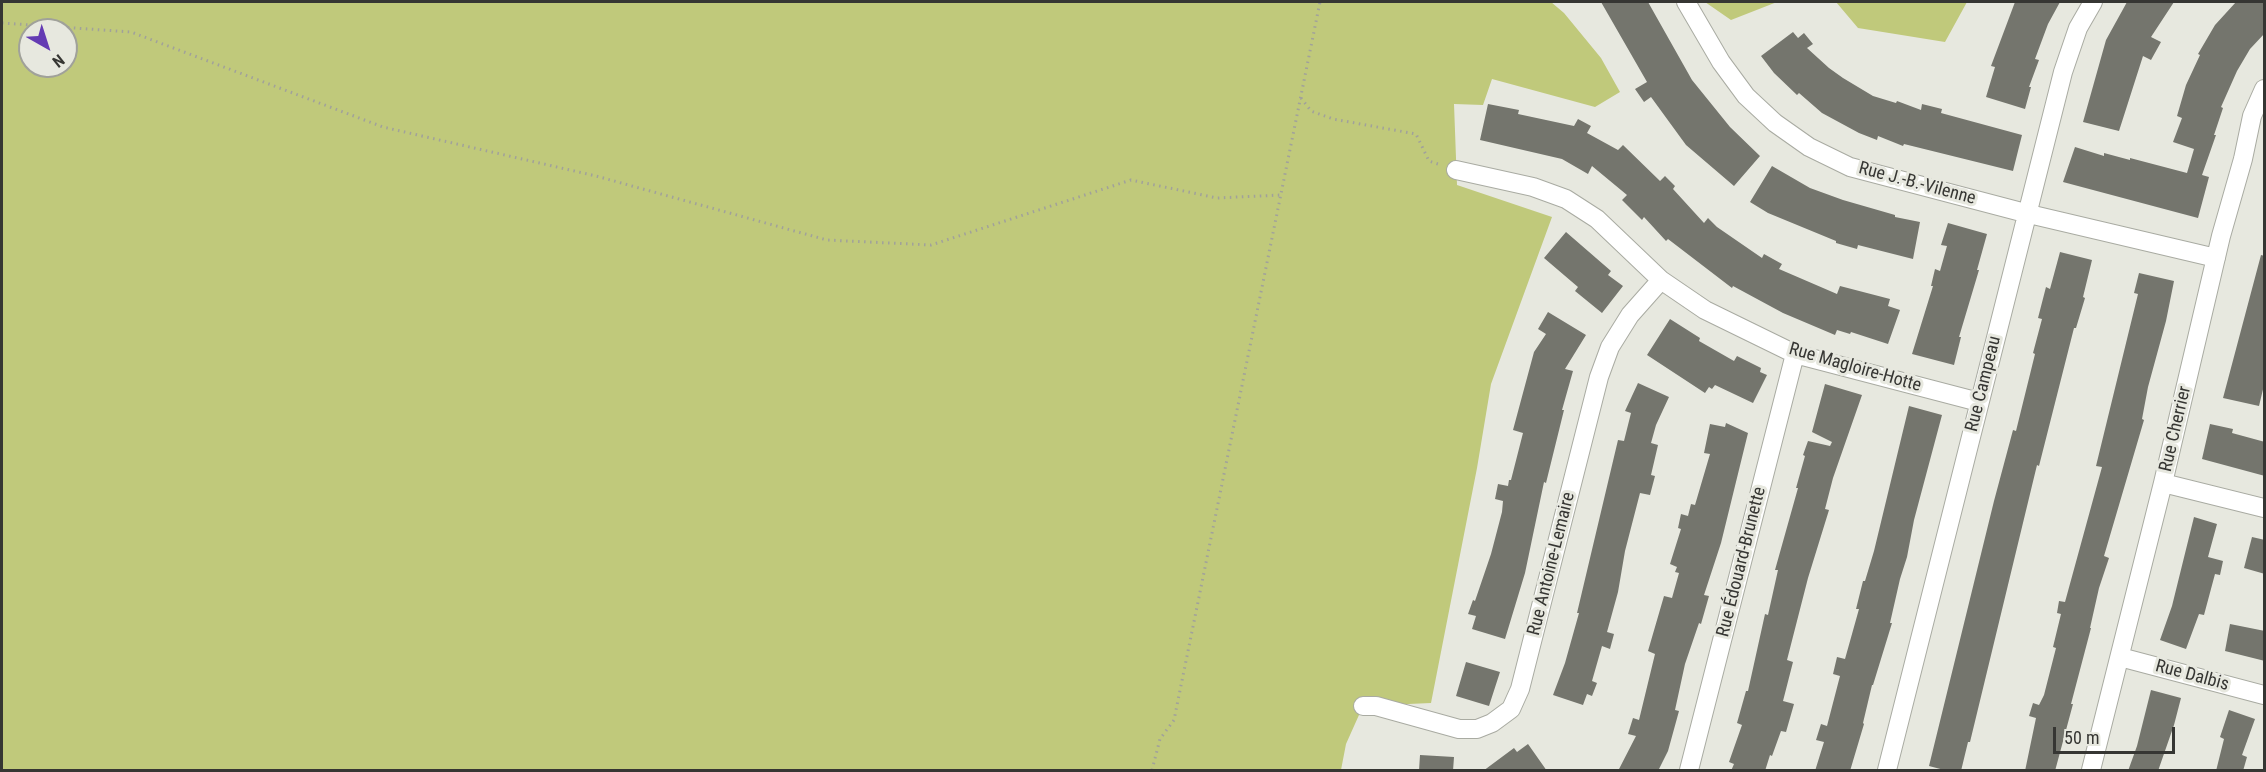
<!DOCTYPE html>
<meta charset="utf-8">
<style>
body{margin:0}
#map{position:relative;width:2266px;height:772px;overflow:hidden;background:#e7e8df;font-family:"Roboto Condensed",sans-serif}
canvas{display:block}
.frame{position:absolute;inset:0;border:3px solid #363633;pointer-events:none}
.north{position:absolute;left:18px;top:18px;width:60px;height:60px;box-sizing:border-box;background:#e7e8df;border:2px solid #a0a19a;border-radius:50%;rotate:141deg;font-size:16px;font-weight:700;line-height:24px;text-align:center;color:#363633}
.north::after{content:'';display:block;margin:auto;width:21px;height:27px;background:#643bb3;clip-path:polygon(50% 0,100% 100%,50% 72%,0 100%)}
.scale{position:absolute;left:2053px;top:727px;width:122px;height:27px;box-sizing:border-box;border:3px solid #363633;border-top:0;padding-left:8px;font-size:18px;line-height:21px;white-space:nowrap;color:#363633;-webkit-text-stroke:4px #e7e8df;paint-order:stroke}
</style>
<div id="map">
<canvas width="2266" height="772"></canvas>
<div class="frame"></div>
<div class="north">N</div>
<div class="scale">50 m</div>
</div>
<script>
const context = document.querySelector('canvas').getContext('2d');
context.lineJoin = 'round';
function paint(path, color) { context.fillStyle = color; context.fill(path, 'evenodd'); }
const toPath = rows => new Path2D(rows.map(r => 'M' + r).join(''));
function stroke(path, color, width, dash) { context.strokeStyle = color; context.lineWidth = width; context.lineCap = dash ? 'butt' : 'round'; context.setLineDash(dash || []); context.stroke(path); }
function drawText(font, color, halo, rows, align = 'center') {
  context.font = font + ' "Roboto Condensed",sans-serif'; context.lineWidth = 6; context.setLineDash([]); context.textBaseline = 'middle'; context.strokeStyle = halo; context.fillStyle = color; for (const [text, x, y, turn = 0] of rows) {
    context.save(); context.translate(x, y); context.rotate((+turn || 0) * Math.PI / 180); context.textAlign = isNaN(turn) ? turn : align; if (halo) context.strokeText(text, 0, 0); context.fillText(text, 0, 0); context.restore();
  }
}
paint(toPath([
 [2,2,1551,2,1564,13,1601,58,1620,92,1595,107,1492,79,1483,105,1454,104,1457,185,1552,217,1491,384,1477,468,1431,703,1363,706,1346,744,1341,770,2,770],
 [30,30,66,30,66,66,30,66],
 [1705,2,1777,2,1731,20],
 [1836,2,1967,2,1945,42,1858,28]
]), '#c0c97b');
paint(toPath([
 [1601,2,1648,2,1692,80,1730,127,1760,156,1734,186,1686,145,1651,97,1644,102,1635,89,1647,82],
 [2015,2,2060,2,2048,24,2035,59,2039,60,2029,87,2031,87,2025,109,1986,97,1995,67,1991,66],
 [2127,2,2174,2,2151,37,2161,42,2151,60,2143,56,2119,131,2083,122,2106,40],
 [2236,2,2265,2,2265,33,2250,49,2237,71,2221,107,2223,108,2214,135,2216,135,2202,175,2209,177,2198,218,2063,182,2075,147,2104,156,2104,153,2130,160,2130,158,2187,173,2194,149,2173,142,2182,118,2177,116,2186,85,2200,55,2198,54,2215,25],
 [1793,32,1798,38,1804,33,1813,44,1807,48,1829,68,1843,78,1873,96,1896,103,1897,101,1921,110,1922,104,1942,109,1941,113,2022,135,2013,171,1904,144,1903,146,1878,136,1877,140,1859,133,1822,113,1799,93,1797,95,1774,73,1761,56],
 [1488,104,1519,110,1518,114,1574,126,1578,119,1591,126,1587,133,1618,150,1623,145,1660,181,1665,176,1675,186,1673,189,1704,223,1708,218,1717,227,1762,258,1764,254,1782,264,1779,269,1837,294,1840,286,1890,299,1888,306,1900,310,1888,344,1851,332,1850,334,1837,330,1835,335,1783,313,1733,286,1732,288,1668,239,1666,241,1644,217,1642,220,1622,200,1627,195,1592,166,1588,174,1562,159,1480,140],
 [1772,166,1810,188,1843,200,1895,215,1895,217,1920,222,1913,259,1858,245,1857,249,1836,243,1836,241,1768,213,1750,202],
 [1948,223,1987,234,1977,270,1979,270,1959,337,1961,337,1954,365,1912,354,1933,286,1931,286,1935,269,1940,271,1947,246,1941,245],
 [1566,232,1611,271,1608,275,1623,286,1602,313,1575,291,1578,287,1544,258],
 [2060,252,2092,260,2083,297,2085,298,2076,328,2074,328,2039,466,2037,465,1970,742,1968,742,1961,771,1948,771,1929,766,1994,501,2013,430,2016,431,2035,354,2033,353,2042,319,2038,318,2046,287,2050,289],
 [2261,255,2265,256,2265,381,2259,406,2223,398],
 [2139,273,2174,281,2166,321,2148,387,2142,419,2144,420,2104,556,2109,558,2099,588,2090,628,2091,628,2071,704,2073,704,2055,771,2025,771,2036,718,2029,716,2033,703,2039,705,2044,695,2056,648,2053,647,2061,614,2057,613,2059,601,2065,602,2102,467,2096,466,2138,294,2134,293],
 [1548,312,1586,335,1565,369,1573,371,1562,410,1564,410,1546,483,1544,482,1525,573,1505,639,1472,629,1476,616,1468,614,1473,600,1475,601,1491,554,1502,512,1503,501,1495,499,1498,484,1508,486,1509,480,1511,480,1523,433,1513,430,1534,352,1546,334,1538,329],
 [1670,319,1700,338,1699,341,1734,361,1737,356,1761,368,1760,372,1767,375,1753,403,1715,385,1712,389,1709,387,1705,393,1647,355],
 [1638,383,1669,397,1656,425,1651,443,1658,445,1651,475,1655,476,1650,495,1640,493,1625,551,1618,592,1607,632,1614,634,1610,649,1602,646,1592,681,1597,683,1592,696,1587,694,1583,705,1553,695,1565,663,1579,613,1577,613,1618,440,1624,441,1631,413,1625,411],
 [1825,384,1862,395,1833,478,1825,509,1829,510,1808,578,1787,660,1793,662,1783,701,1794,704,1786,732,1781,731,1772,756,1770,755,1765,771,1731,771,1734,764,1729,762,1742,725,1737,723,1746,691,1748,691,1765,614,1768,615,1778,570,1775,570,1798,488,1796,488,1805,456,1803,455,1808,441,1830,446,1832,442,1812,432],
 [1909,406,1942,415,1914,520,1907,557,1900,579,1890,623,1892,623,1873,685,1872,685,1863,723,1864,724,1850,771,1815,771,1824,742,1816,740,1821,724,1827,726,1840,676,1833,674,1837,657,1845,659,1859,609,1856,609,1863,581,1865,581,1874,551],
 [1726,423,1748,433,1721,543,1704,595,1709,596,1701,624,1699,623,1685,664,1675,710,1679,711,1668,751,1658,771,1618,771,1636,736,1628,734,1633,718,1639,720,1655,654,1648,651,1664,596,1672,598,1679,573,1675,572,1677,567,1670,564,1681,529,1678,528,1681,514,1688,516,1691,504,1695,505,1710,454,1704,453,1710,424,1725,427],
 [2210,424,2233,429,2232,433,2265,442,2265,476,2202,459],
 [2194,517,2217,524,2208,557,2223,561,2220,575,2215,574,2204,615,2199,614,2186,649,2160,640,2172,606],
 [2252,537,2265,540,2265,574,2244,568],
 [2230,624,2265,631,2265,661,2225,651],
 [1466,662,1500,672,1489,706,1456,696],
 [2151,690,2181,698,2174,725,2158,771,2128,771,2137,746],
 [2229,710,2255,719,2242,755,2247,757,2243,771,2216,771,2224,739,2220,737],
 [1528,744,1547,771,1483,771,1514,748,1517,752],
 [1420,755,1454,757,1453,771,1419,771]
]), '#74756d');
const street = toPath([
 [1686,2,1721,62,1746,96,1775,123,1809,147,1850,167,2029,214,2216,258],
 [1456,170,1533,187,1566,199,1597,219,1661,280,1705,310,1795,354,1979,402],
 [2163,483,2264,508],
 [2120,657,2264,695],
 [1363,706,1376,706,1459,729,1477,729,1492,723,1511,709,1520,689,1599,377,1610,347,1630,315,1661,280],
 [1689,770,1795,354],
 [1887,770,2063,72,2078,28,2093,2],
 [2091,770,2163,483,2221,236,2243,159,2252,116,2264,89]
]);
stroke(street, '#a9aba2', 20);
stroke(toPath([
 [2,23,131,32,383,127,596,176,827,240,931,245,1131,180,1217,198,1281,195],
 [1301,98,1311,111,1333,119,1416,134,1429,161,1441,165],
 [1152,770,1160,739,1174,720,1320,2]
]), '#a1a19b', 3, [1.5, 4.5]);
stroke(street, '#fff', 18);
drawText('18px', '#363633', '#e7e8df', [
 ["Rue J.-B.-Vilenne",1917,184,15],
 ["Rue Magloire-Hotte",1855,368,16],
 ["Rue Campeau",1984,384,-76],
 ["Rue Cherrier",2176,429,-77],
 ["Rue Édouard-Brunette",1742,562,-76],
 ["Rue Antoine-Lemaire",1552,564,-76],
 ["Rue Dalbis",2192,676,15]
]);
</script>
